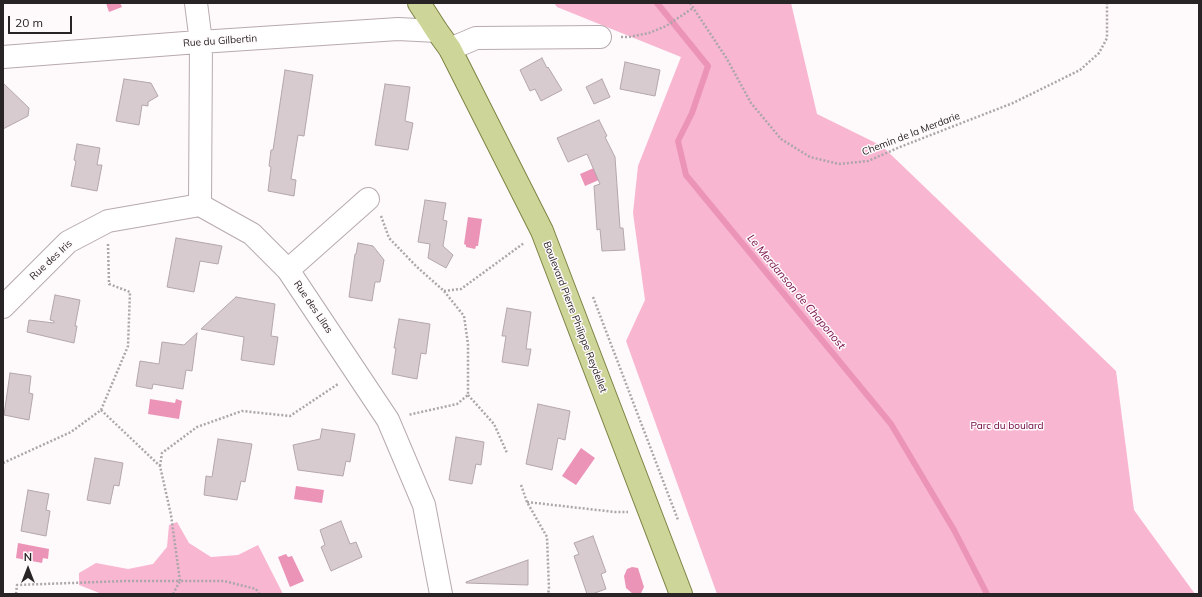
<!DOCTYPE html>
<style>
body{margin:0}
#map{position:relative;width:1202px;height:597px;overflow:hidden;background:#fef9fb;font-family:Mulish,sans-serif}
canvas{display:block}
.frame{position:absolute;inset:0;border:4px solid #282325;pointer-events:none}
.north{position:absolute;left:8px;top:549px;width:40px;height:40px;-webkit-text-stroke:3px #fef9fb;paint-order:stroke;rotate:0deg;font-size:11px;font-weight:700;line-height:16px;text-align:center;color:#282325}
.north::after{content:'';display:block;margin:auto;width:14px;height:18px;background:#282325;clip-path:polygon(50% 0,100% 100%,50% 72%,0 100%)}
.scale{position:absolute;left:8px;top:16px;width:64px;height:18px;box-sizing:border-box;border:2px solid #282325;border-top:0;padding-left:5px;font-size:12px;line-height:14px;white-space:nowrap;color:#282325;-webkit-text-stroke:3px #fef9fb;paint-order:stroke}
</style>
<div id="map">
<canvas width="1202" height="597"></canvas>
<div class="frame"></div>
<div class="north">N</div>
<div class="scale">20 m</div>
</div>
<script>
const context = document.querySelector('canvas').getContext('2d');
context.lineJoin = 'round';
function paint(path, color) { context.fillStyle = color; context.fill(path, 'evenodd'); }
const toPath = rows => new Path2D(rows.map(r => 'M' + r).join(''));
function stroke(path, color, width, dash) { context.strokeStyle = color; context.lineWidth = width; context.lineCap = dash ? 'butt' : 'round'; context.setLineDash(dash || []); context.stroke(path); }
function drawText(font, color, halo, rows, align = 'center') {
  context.font = font + ' Mulish,sans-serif'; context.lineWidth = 3; context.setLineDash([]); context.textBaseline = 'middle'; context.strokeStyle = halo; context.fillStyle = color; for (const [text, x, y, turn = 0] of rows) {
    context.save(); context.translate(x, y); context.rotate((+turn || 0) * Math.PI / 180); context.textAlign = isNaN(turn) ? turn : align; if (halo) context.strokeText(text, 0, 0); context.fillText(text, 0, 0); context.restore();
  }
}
paint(toPath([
 [554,3,791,3,817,114,882,146,1116,371,1134,510,1195,594,717,594,626,341,645,300,633,213,638,166,681,57,557,7],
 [177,522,189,543,211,557,238,555,258,545,283,594,102,594,79,585,79,573,96,563,128,569,153,564,167,547,169,525]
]), '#f9b6d1');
paint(toPath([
 [106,3,120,3,122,7,109,12],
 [603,164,608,176,585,186,580,174],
 [468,217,482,219,478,246,476,246,475,249,466,247,466,245,464,244],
 [150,399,175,403,176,399,182,401,179,419,148,414],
 [581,448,595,458,576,485,562,476],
 [296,486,324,490,322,503,294,499],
 [18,543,49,549,48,559,43,558,42,563,16,558],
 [286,554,288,557,292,556,304,581,290,587,278,557],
 [632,567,638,568,644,587,641,593,633,594,626,588,624,576,627,569]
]), '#eb94b8');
stroke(toPath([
 [657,3,708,66,692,113,678,141,686,175,891,424,954,530,987,594]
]), '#eb94b8', 6);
const building = toPath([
 [542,58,547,68,548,67,562,90,541,101,535,89,530,91,520,70,542,58],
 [625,62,660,70,655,96,620,89,625,62],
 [285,70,313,75,304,136,298,135,291,179,296,180,294,196,268,191,271,167,269,166,271,150,273,150,285,70],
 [124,79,151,83,158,96,148,102,148,106,142,105,139,125,116,121,124,79],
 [602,79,610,97,594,104,586,87,602,79],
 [3,83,29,108,28,116,3,129,3,83],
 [385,84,410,87,405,121,413,123,408,150,375,145,385,84],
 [599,120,607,136,605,137,615,157,620,228,623,228,625,250,602,251,600,229,597,230,594,186,600,184,587,154,568,162,557,138,599,120],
 [77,144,100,148,97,165,102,165,97,191,71,186,76,161,74,160,77,144],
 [425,200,446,203,443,220,447,221,443,246,453,255,446,268,428,258,430,244,418,242,425,200],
 [176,238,222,246,218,264,200,261,194,292,167,287,176,238],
 [358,243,373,246,384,260,380,282,375,282,372,301,349,297,355,254,356,254,358,243],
 [55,295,80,300,75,326,77,326,74,343,27,332,29,320,54,323,54,321,50,320,55,295],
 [236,297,275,304,271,336,278,337,274,365,241,360,244,337,201,329,236,297],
 [507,308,531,312,526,349,531,349,528,366,502,362,506,336,502,336,507,308],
 [399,319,430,324,426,354,421,353,417,379,392,374,396,348,394,348,399,319],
 [197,333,192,371,186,370,183,389,153,384,152,389,136,386,140,361,159,364,162,342,184,345,197,333],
 [10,373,31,376,29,393,33,394,29,420,4,415,10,373],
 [538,404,570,411,565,440,558,438,552,470,526,464,538,404],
 [322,429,355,434,350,462,346,461,343,476,298,470,293,445,320,439,322,429],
 [456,437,484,442,481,465,476,464,472,484,449,480,456,437],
 [218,439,252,444,245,482,241,481,237,500,204,495,206,476,212,477,218,439],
 [95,458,123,463,119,486,114,485,110,504,87,500,95,458],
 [28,490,49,494,46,510,50,511,46,536,21,531,28,490],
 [341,521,350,544,356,542,362,557,331,571,321,547,325,545,320,530,341,521],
 [593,536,606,572,601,574,606,589,592,594,587,594,574,556,579,554,574,543,593,536],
 [528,560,528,585,466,583,466,582,528,560]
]);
paint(building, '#d8cbd0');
stroke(building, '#b4a7ac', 1);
const minor = toPath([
 [196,3,201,42,200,205,252,234,288,270,388,420,424,505,441,594],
 [450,49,476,38,600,37],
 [3,57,185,43,398,29,437,31],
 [288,270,368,199],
 [3,307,68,242,108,221,200,205]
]);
const major = toPath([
 [419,3,437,31,450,49,542,231,681,594]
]);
stroke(minor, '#b7aaae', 24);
stroke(major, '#7e8444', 24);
stroke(toPath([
 [690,3,727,59,751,103,781,139,810,157,839,164,868,161,900,147,1013,103,1080,70,1099,53,1107,38,1107,3],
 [621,37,629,37,649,33,666,26,693,8],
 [381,216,389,238,417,267,444,291,464,316,468,344,468,395,457,404,408,415],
 [444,291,461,289,524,243],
 [593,297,678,520],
 [468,395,494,424,507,453],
 [101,410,128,346,130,292,109,284,108,244],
 [3,463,71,432,101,410,160,466,171,515,180,581,125,581,17,585,16,594],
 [160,466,162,453,197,427,242,411,290,416,338,384],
 [521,485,527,502,547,537,549,589,548,594],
 [527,502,615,512,628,512],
 [173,594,180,581,224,581,256,589,259,594]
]), '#aba6a8', 2.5, [2, 2]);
stroke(minor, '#fff', 22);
stroke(major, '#ced598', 22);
drawText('10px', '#282325', '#fef9fb', [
 ["Rue du Gilbertin",220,41,-4],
 ["Chemin de la Merdarie",911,134,-21],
 ["Rue des Iris",51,260,-43],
 ["Rue des Lilas",313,307,56],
 ["Boulevard Pierre Philippe Reydellet",575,317,69]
]);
drawText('10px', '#6b003e', '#fef9fb', [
 ["Parc du boulard",1007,426]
]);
drawText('italic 11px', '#750d47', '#fef9fb', [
 ["Le Merdanson de Chaponost",796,292,50]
]);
</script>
